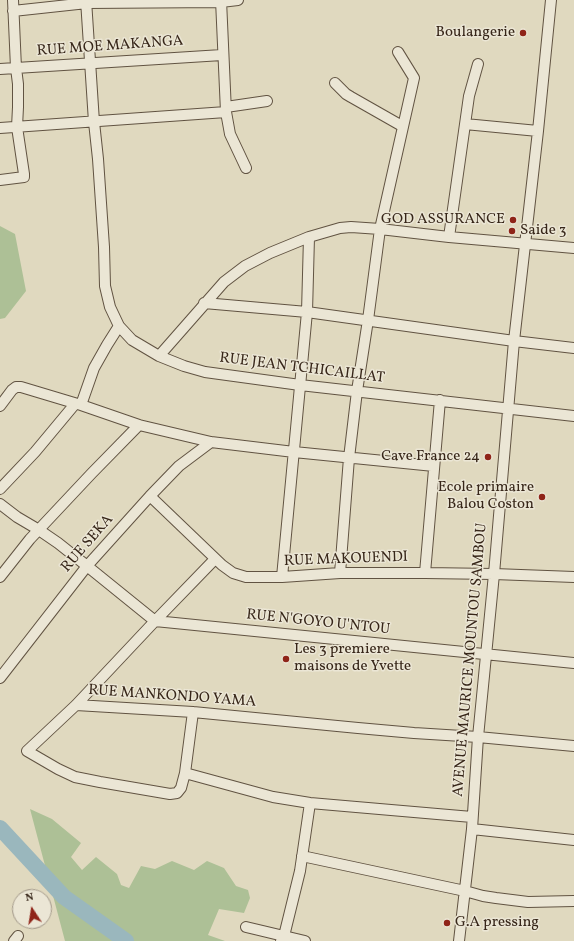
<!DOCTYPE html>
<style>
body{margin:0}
#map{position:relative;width:574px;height:941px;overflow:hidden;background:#e0d9bf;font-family:Vollkorn,serif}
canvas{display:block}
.north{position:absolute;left:12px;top:889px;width:40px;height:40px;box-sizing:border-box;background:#ebe6d5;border:1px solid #a3998a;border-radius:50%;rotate:348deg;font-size:11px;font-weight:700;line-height:16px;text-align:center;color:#372619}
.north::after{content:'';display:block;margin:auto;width:14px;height:18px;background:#8f2418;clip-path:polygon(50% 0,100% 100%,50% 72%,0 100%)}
</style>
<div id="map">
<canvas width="574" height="941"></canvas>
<div class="north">N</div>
</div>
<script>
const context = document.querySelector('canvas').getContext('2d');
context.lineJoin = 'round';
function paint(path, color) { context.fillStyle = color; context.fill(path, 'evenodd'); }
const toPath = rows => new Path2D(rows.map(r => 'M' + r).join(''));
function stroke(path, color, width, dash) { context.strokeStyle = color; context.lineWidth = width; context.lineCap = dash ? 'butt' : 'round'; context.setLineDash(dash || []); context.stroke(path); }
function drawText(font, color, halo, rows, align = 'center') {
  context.font = font + ' Vollkorn,serif'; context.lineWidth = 3; context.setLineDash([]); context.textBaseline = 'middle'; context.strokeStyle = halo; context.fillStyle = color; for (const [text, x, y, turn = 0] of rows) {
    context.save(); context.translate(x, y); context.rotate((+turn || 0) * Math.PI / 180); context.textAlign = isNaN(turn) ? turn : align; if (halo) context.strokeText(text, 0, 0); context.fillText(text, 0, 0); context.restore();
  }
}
paint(toPath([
 [0,226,15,234,26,291,5,318,0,319],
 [30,809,52,819,81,843,71,857,82,870,96,857,117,874,121,885,129,888,141,866,155,869,172,861,194,870,207,861,224,868,236,886,248,890,250,898,244,913,219,909,208,935,225,941,115,941,112,940,113,941,65,941]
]), '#adc096');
stroke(toPath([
 [0,828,64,897,126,941]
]), '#9ab7bd', 16);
const minor = toPath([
 [86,0,94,122,98,159,104,247,105,286,110,307,119,326,132,340,159,356,184,366,205,372,300,385,574,416],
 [221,0,226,112,230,134,246,168],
 [13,11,87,3,221,2,238,0],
 [0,69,222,55],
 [335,83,346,94,351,97,402,126],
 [226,107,267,101],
 [465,124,538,131],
 [0,128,226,112],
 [0,180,24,177,24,174,17,127,18,107,18,84,16,68,13,0],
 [449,237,469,96,478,64],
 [204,303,307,312,514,341,574,348],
 [159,356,224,282,245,266,270,253,309,237,340,228,351,227,380,229,449,237,574,248],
 [81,405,94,368,107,345,119,326],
 [0,406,12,390,16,387,21,387,81,405,139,425,211,442,294,452,434,466],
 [0,489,35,452,75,404],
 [150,496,222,565,233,573,246,577,282,577,340,573,425,573,494,574,574,577],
 [0,504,17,517,39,530,58,543,87,566,155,621],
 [340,573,349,458,357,391,368,320,380,229,414,78,398,52],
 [425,573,440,400],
 [0,577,30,539,92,473,139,425],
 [282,577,307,312,309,237],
 [155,621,574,663],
 [0,678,87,566,150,496,179,466,211,442],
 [76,705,193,712,358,728,414,733,478,737,574,746],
 [193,712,185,773,181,788,177,793,170,794,100,782,75,777,58,769,27,751,76,705,155,621,215,559],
 [185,773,273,797,310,803,472,817],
 [472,829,574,840],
 [302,856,465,891,483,896,496,898,528,902,574,901],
 [246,927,305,941],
 [14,941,18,936],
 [281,941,284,936,300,871,310,803],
 [459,941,472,829,478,737,494,574,514,341,538,131,551,0]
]);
stroke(minor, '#615342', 12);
stroke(minor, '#ebe6d5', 10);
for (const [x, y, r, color] of [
 [523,33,4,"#8f2418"],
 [513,220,4,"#8f2418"],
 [512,231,4,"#8f2418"],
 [488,457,4,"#8f2418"],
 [542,497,4,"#8f2418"],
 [286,659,4,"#8f2418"],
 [447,923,4,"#8f2418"]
]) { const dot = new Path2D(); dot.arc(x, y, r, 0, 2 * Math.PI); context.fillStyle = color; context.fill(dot); stroke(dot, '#ebe6d5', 1.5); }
drawText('15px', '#372619', '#ebe6d5', [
 ["Boulangerie",515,33],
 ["GOD ASSURANCE",505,220],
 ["Saide 3",520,231,"left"],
 ["Cave France 24",480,457],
 ["Ecole primaire",534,488],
 ["Balou Coston",534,505],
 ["Les 3 premiere",294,650,"left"],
 ["maisons de Yvette",294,667,"left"],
 ["G.A pressing",455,923,"left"]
], 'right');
drawText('15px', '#372619', '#ebe6d5', [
 ["RUE MOE MAKANGA",110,47,-4],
 ["RUE JEAN TCHICAILLAT",302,369,7],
 ["RUE SEKA",88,544,-49],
 ["RUE MAKOUENDI",346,560,-2],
 ["RUE N'GOYO U'NTOU",318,623,6],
 ["AVENUE MAURICE MOUNTOU SAMBOU",471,660,-85],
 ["RUE MANKONDO YAMA",172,697,4]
]);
</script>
